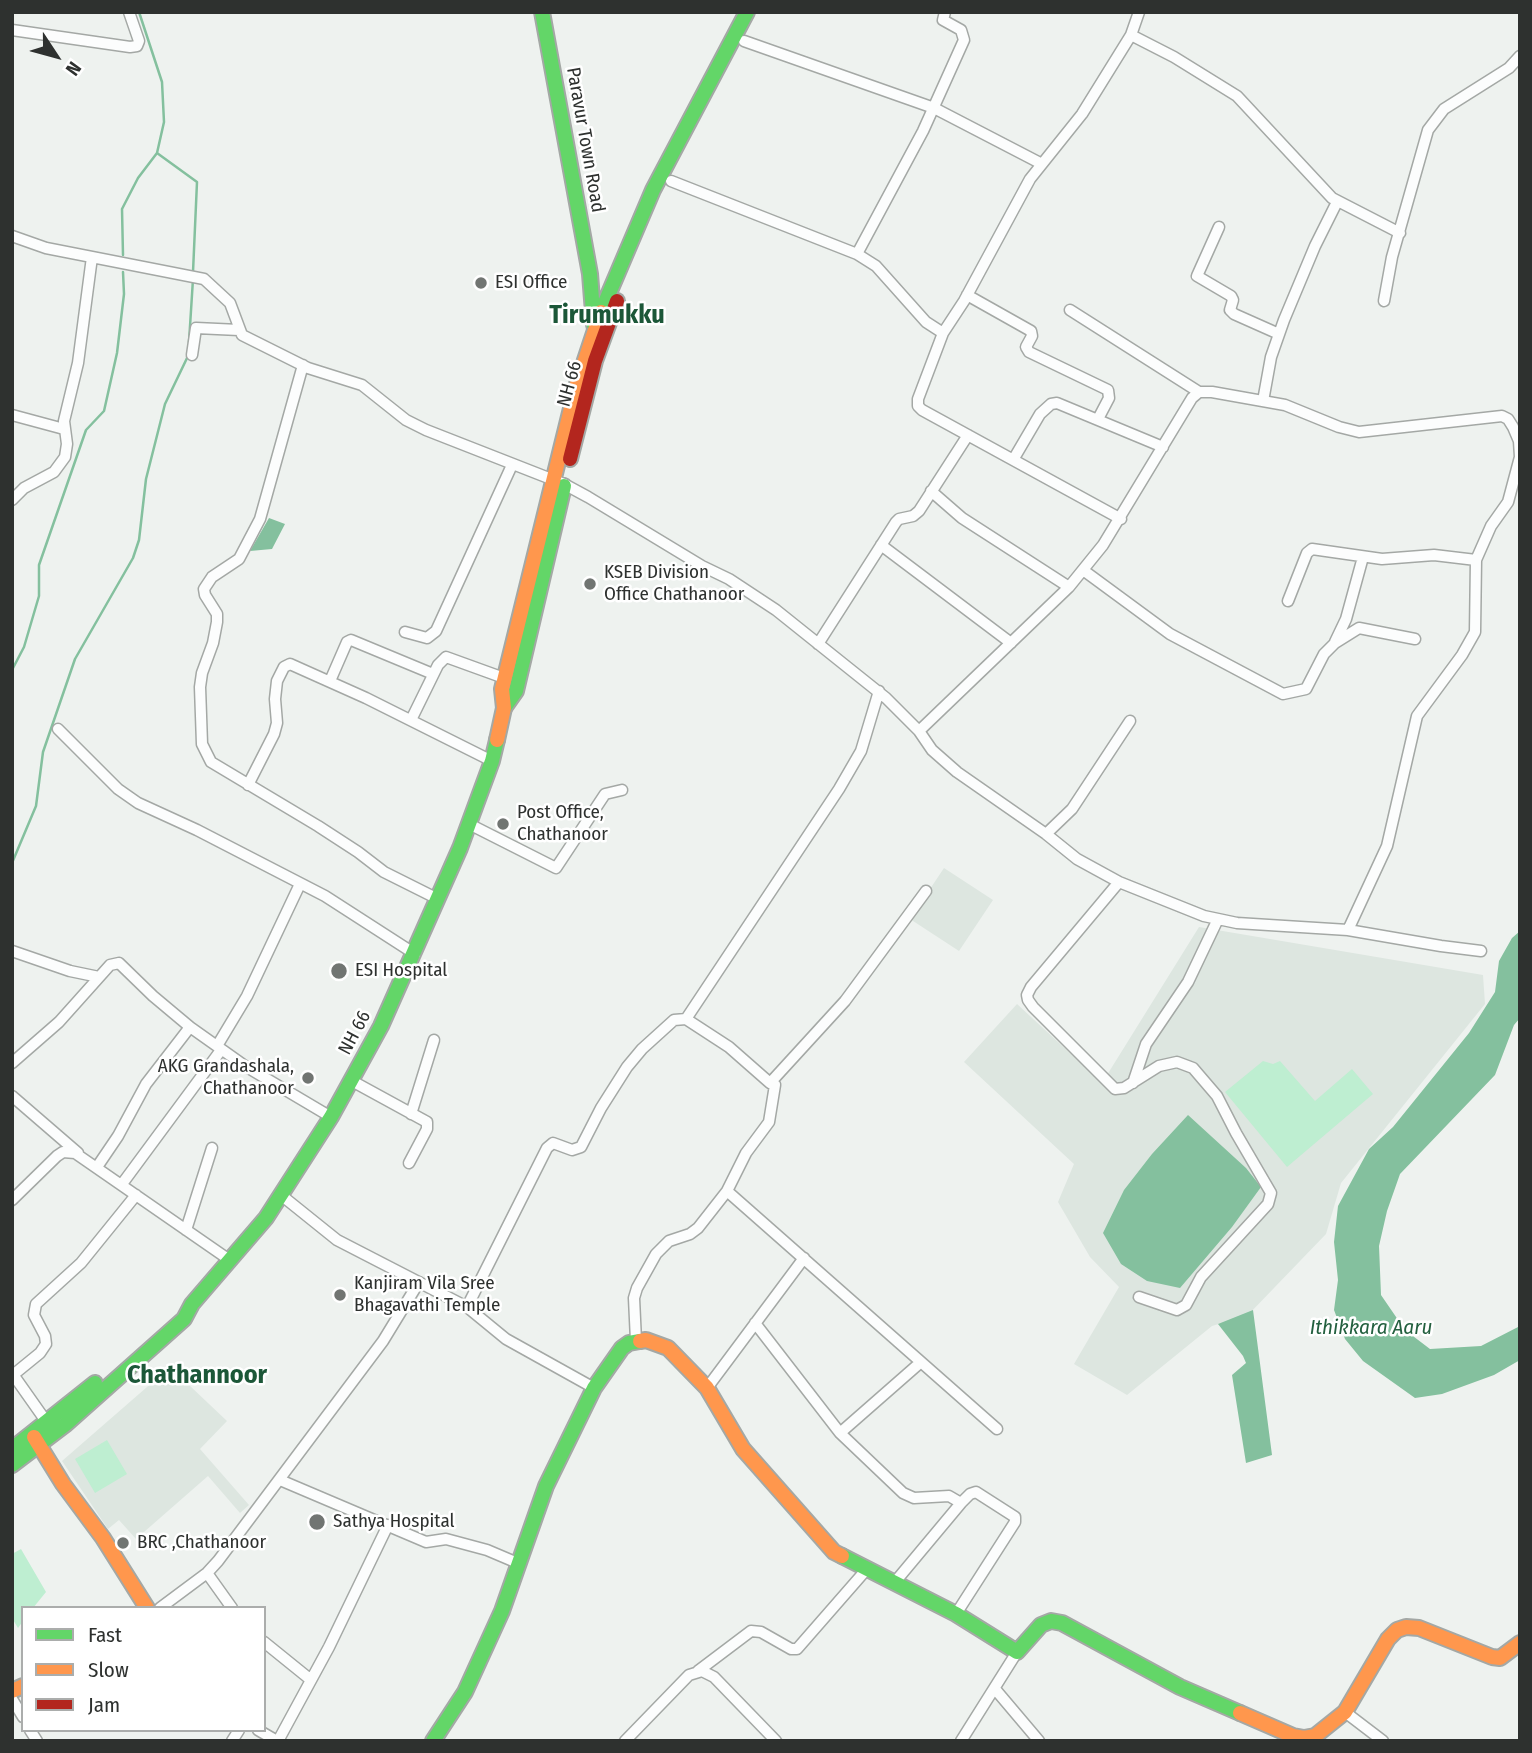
<!DOCTYPE html>
<style>
body{margin:0}
#map{position:relative;width:1532px;height:1753px;overflow:hidden;background:#eef2ef;font-family:"Fira Sans Condensed",sans-serif}
canvas{display:block}
.frame{position:absolute;inset:0;border:14px solid #2e312f;pointer-events:none}
.legend{position:absolute;left:21px;top:1606px;width:245px;height:126px;box-sizing:border-box;background:#fff;border:2px solid #abadac;margin:0;padding:9px 12px;list-style:none;font-size:21px;color:#2e312f}
.legend li{display:flex;align-items:center;gap:14px;height:35px}
.legend b{width:35px;border:2px solid #abadac}
.north{position:absolute;left:21px;top:21px;width:70px;height:70px;-webkit-text-stroke:5px #fff;paint-order:stroke;rotate:126deg;font-size:19px;font-weight:700;line-height:28px;text-align:center;color:#2e312f}
.north::after{content:'';display:block;margin:auto;width:24px;height:32px;background:#2e312f;clip-path:polygon(50% 0,100% 100%,50% 72%,0 100%)}
</style>
<div id="map">
<canvas width="1532" height="1753"></canvas>
<div class="frame"></div>
<ul class="legend">
<li><b style="height:9px;background:#63d668"></b>Fast</li>
<li><b style="height:9px;background:#ff974d"></b>Slow</li>
<li><b style="height:9px;background:#b3261e"></b>Jam</li>
</ul>
<div class="north">N</div>
</div>
<script>
const context = document.querySelector('canvas').getContext('2d');
context.lineJoin = 'round';
function paint(path, color) { context.fillStyle = color; context.fill(path, 'evenodd'); }
const toPath = rows => new Path2D(rows.map(r => 'M' + r).join(''));
function stroke(path, color, width, dash) { context.strokeStyle = color; context.lineWidth = width; context.lineCap = dash ? 'butt' : 'round'; context.setLineDash(dash || []); context.stroke(path); }
function drawText(font, color, halo, rows, align = 'center') {
  context.font = font + ' "Fira Sans Condensed",sans-serif'; context.lineWidth = 5; context.setLineDash([]); context.textBaseline = 'middle'; context.strokeStyle = halo; context.fillStyle = color; for (const [text, x, y, turn = 0] of rows) {
    context.save(); context.translate(x, y); context.rotate((+turn || 0) * Math.PI / 180); context.textAlign = isNaN(turn) ? turn : align; if (halo) context.strokeText(text, 0, 0); context.fillText(text, 0, 0); context.restore();
  }
}
paint(toPath([
 [944,868,993,900,959,951,910,919],
 [1199,927,1483,975,1485,1004,1341,1183,1326,1234,1248,1315,1212,1326,1127,1395,1074,1364,1119,1287,1090,1257,1058,1202,1074,1164,964,1062,1017,1004,1097,1078,1107,1075],
 [170,1367,227,1421,200,1449,249,1505,240,1513,208,1476,136,1539,119,1520,108,1529,62,1461]
]), '#dde6e0');
paint(toPath([
 [1263,1061,1273,1064,1280,1061,1315,1101,1352,1069,1373,1094,1287,1167,1225,1092],
 [107,1440,127,1474,95,1493,75,1459],
 [21,1549,46,1592,33,1608,23,1608,23,1621,18,1628,12,1618,12,1554]
]), '#beeed1');
paint(toPath([
 [269,518,285,524,272,549,250,551],
 [1520,931,1520,1018,1514,1025,1495,1075,1400,1174,1387,1211,1379,1246,1381,1295,1405,1330,1430,1349,1481,1346,1520,1326,1520,1360,1494,1375,1442,1394,1415,1398,1363,1361,1345,1339,1334,1310,1338,1280,1334,1242,1338,1206,1369,1149,1393,1127,1469,1033,1495,992,1499,961,1512,938],
 [1188,1115,1246,1168,1261,1187,1232,1227,1180,1288,1147,1281,1121,1264,1103,1233,1124,1190,1152,1154],
 [1253,1310,1272,1455,1246,1463,1232,1375,1246,1363,1243,1356,1218,1324]
]), '#84c09e');
stroke(toPath([
 [139,12,162,82,164,122,157,153,197,182,193,272],
 [123,255,122,209,138,178,157,153],
 [189,342,193,279],
 [12,670,24,647,39,596,39,565,86,430,104,411,117,353,124,294,123,272],
 [12,863,36,806,43,752,75,659,133,558,139,540,146,479,165,404,188,356]
]), '#84c09e', 2.5);
const street = toPath([
 [12,30,130,47,137,46,139,41,129,12],
 [1131,35,1174,57,1237,96,1332,198,1400,233],
 [744,41,934,108,1042,164],
 [671,181,857,254,876,266,926,322,943,333],
 [1219,227,1197,276,1231,296,1233,300,1230,310,1234,314,1279,334],
 [12,236,46,248,204,279,230,303,242,335,308,368,362,385,406,420,426,430,564,484,588,497,702,566,729,579,776,610,886,698,919,731,932,750,957,772,1046,834,1077,859,1119,882,1204,916,1237,923,1348,930],
 [857,254,923,131,964,40,961,30,943,20,945,12],
 [967,295,1031,331,1032,336,1026,347,1029,352,1108,390,1109,398,1098,419],
 [1384,301,1392,257,1428,130,1444,109,1509,68,1520,56],
 [1070,310,1199,392],
 [192,355,196,328,239,330],
 [303,365,260,519,239,559,212,577,204,589,205,595,217,614,217,622,213,643,202,673,200,687,202,744,211,762,318,826,358,852,384,872,438,899],
 [1263,401,1271,357,1284,320,1315,246,1337,202],
 [12,415,64,429],
 [1013,460,1040,414,1051,404,1057,403,1163,447],
 [931,491,962,518,1069,587],
 [12,500,24,488,54,472,65,457,67,444,64,421,78,363,92,257],
 [1121,519,922,410,918,406,918,399,943,333,964,301,1030,179,1082,114,1131,35,1139,12],
 [881,545,1011,643],
 [1083,570,1170,634,1283,694,1306,689,1324,654,1335,643,1359,628,1415,639],
 [1288,601,1307,553,1312,549,1382,559,1434,555,1476,560],
 [405,632,427,638,436,631,512,465],
 [1335,642,1346,619,1363,557],
 [818,644,896,522,899,519,913,516,919,511,968,435],
 [330,681,347,642,351,640,433,674],
 [411,720,438,665,446,657,504,678],
 [58,729,118,789,138,803,197,830,325,896,415,954],
 [919,731,1069,587,1103,545,1192,398,1199,392,1212,392,1285,405,1339,427,1359,432,1502,416,1508,419,1513,427,1519,441,1520,457,1508,502,1491,526,1476,560,1475,632,1462,655,1417,716,1387,846,1348,930,1441,946,1481,951],
 [248,785,274,734,277,723,275,699,277,681,284,667,290,664,366,698,492,761],
 [469,824,556,868,605,794,622,790],
 [1046,834,1072,809,1130,721],
 [1119,882,1031,987,1027,995,1028,1000,1033,1007,1115,1089,1124,1088,1159,1066,1177,1062,1193,1068,1217,1096,1236,1133,1271,1193,1268,1204,1201,1277,1186,1305,1177,1310,1139,1297],
 [12,951,70,971,99,977],
 [686,1019,729,1047,770,1083],
 [217,1046,247,996,300,884],
 [12,1063,59,1022,110,965,119,963,153,996,190,1027,245,1066,331,1117],
 [352,1081,427,1122,427,1129,409,1163],
 [1133,1083,1146,1044,1188,982,1218,919],
 [12,1096,78,1153],
 [411,1114,434,1040],
 [97,1167,118,1136,146,1084,190,1027],
 [122,1184,221,1050],
 [727,1191,997,1429],
 [281,1195,337,1240,467,1307,506,1339,594,1388],
 [12,1200,57,1156,63,1152,75,1153,231,1261],
 [186,1230,212,1148],
 [467,1307,547,1148,553,1143,572,1150,581,1147,601,1108,627,1067,642,1049,674,1020,686,1019,839,789,861,751,879,691],
 [755,1323,840,1433,903,1493,914,1498,949,1496,961,1503,970,1494,976,1492,1015,1517,1015,1522,956,1614],
 [636,1341,634,1298,637,1288,656,1254,669,1241,690,1234,698,1228,727,1191,746,1153,769,1122,775,1085,770,1083,845,1001,926,891],
 [12,1373,48,1424],
 [13,1375,40,1353,46,1344,45,1336,34,1315,36,1304,81,1263,136,1195],
 [707,1388,804,1258],
 [840,1433,921,1362],
 [280,1480,426,1542,446,1539,487,1550,520,1564],
 [207,1573,232,1608],
 [895,1582,961,1503],
 [160,1608,207,1573,218,1561,383,1341,419,1282],
 [264,1642,311,1680],
 [698,1671,751,1631,761,1632,791,1649,797,1649,866,1570],
 [995,1689,1039,1741],
 [12,1699,23,1717],
 [1345,1712,1383,1741],
 [30,1730,37,1741],
 [258,1730,277,1741],
 [232,1741,239,1730],
 [278,1741,329,1647,388,1525],
 [625,1741,689,1675,702,1671,714,1677,776,1741],
 [961,1741,1017,1652]
]);
const fast = toPath([
 [542,12,590,274,594,325],
 [601,312,653,190,747,12],
 [504,708,516,691,564,486],
 [12,1449,95,1383],
 [12,1465,66,1424,184,1319,192,1304,266,1218,331,1117,381,1026,460,848,492,761,497,740],
 [842,1556,956,1614,1017,1652,1041,1625,1051,1621,1062,1623,1180,1687,1240,1713],
 [433,1741,465,1692,502,1611,546,1486,594,1388,622,1348,629,1343,640,1341]
]);
const slow = toPath([
 [497,740,504,708,502,689,577,384,601,312],
 [640,1341,646,1340,668,1348,707,1388,743,1449,834,1552,842,1556],
 [34,1437,63,1484,103,1538,147,1608],
 [12,1691,23,1686],
 [1240,1713,1293,1736,1304,1738,1315,1736,1345,1712,1388,1639,1397,1630,1406,1627,1419,1628,1492,1657,1500,1658,1520,1643]
]);
const jam = toPath([
 [570,459,595,361,617,301]
]);
stroke(street, '#a4a8a5', 13);
stroke(fast, '#a4a8a5', 18);
stroke(slow, '#a4a8a5', 18);
stroke(jam, '#a4a8a5', 18);
stroke(street, '#fcfdfd', 10);
stroke(fast, '#63d668', 14);
stroke(slow, '#ff974d', 14);
stroke(jam, '#b3261e', 14);
for (const [x, y, r, color] of [
 [481,283,7,"#717572"],
 [590,584,7,"#717572"],
 [503,824,7,"#717572"],
 [339,971,9,"#717572"],
 [308,1078,7,"#717572"],
 [340,1295,7,"#717572"],
 [317,1522,9,"#717572"],
 [123,1543,7,"#717572"]
]) { const dot = new Path2D(); dot.arc(x, y, r, 0, 2 * Math.PI); context.fillStyle = color; context.fill(dot); stroke(dot, '#fff', 2.5); }
drawText('19px', '#2e312f', '#fff', [
 ["Paravur Town Road",585,140,80],
 ["NH 66",570,384,-75],
 ["NH 66",355,1033,-62]
]);
drawText('19px', '#2e312f', '#fff', [
 ["ESI Office",495,283],
 ["KSEB Division",604,573],
 ["Office Chathanoor",604,595],
 ["Post Office,",517,813],
 ["Chathanoor",517,835],
 ["ESI Hospital",355,971],
 ["AKG Grandashala,",294,1067,"right"],
 ["Chathanoor",294,1089,"right"],
 ["Kanjiram Vila Sree",354,1284],
 ["Bhagavathi Temple",354,1306],
 ["Sathya Hospital",333,1522],
 ["BRC ,Chathanoor",137,1543]
], 'left');
drawText('italic 21px', '#23603f', '#fff', [
 ["Ithikkara Aaru",1371,1328]
]);
drawText('bold 26px', '#1c5738', '#fff', [
 ["Tirumukku",607,316],
 ["Chathannoor",197,1376]
]);
</script>
